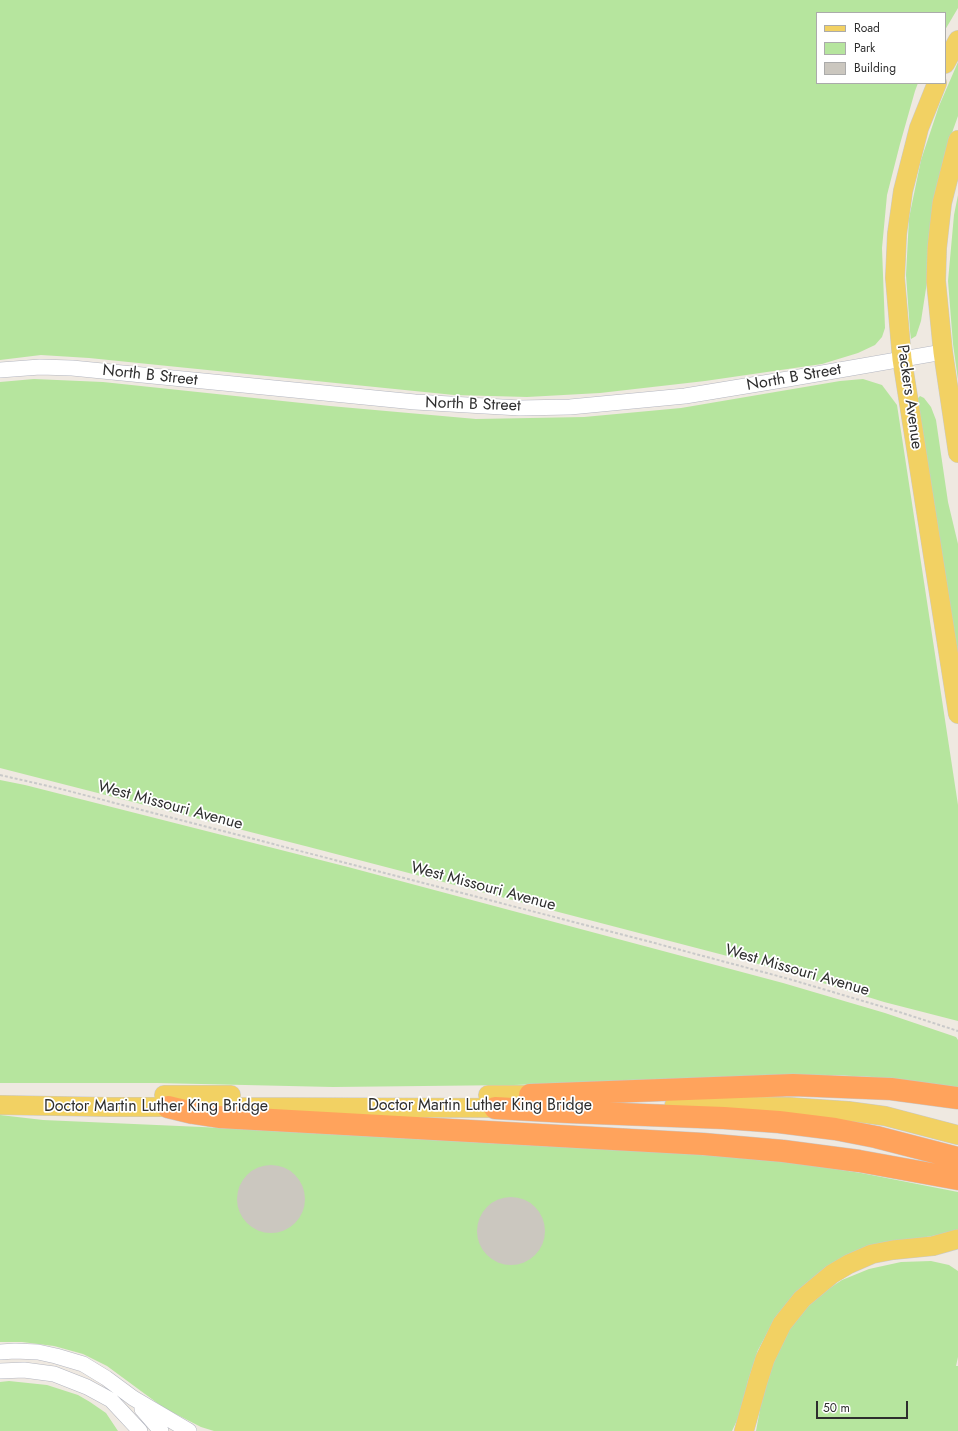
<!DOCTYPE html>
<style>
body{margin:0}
#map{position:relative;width:958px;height:1431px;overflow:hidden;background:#efe9e1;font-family:Jost,sans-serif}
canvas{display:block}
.legend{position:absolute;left:816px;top:12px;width:130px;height:72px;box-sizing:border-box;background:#fff;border:1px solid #ababab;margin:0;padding:5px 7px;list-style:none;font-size:12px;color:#2e2e2e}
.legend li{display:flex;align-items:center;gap:8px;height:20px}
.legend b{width:20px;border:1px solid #ababab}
.scale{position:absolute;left:816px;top:1401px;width:92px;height:18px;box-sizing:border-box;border:2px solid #2e2e2e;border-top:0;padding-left:5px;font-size:12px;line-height:14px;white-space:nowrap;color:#2e2e2e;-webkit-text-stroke:3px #fff;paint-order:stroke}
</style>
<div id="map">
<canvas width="958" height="1431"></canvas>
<ul class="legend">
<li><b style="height:5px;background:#f2d163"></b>Road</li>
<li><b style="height:11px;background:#b6e59e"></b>Park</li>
<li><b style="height:11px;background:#cbc7bf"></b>Building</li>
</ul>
<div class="scale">50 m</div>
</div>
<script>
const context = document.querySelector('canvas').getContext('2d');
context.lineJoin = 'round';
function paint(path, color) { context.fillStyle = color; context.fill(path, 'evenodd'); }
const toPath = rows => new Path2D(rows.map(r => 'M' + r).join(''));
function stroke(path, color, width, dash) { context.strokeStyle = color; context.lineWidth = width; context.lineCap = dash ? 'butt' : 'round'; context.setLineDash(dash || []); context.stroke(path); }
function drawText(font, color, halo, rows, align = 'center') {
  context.font = font + ' Jost,sans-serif'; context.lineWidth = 3.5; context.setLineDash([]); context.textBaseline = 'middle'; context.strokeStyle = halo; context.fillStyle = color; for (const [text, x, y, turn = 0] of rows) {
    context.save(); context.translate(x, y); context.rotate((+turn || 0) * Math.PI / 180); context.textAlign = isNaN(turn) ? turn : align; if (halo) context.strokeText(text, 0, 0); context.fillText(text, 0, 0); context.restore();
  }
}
paint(toPath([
 [0,0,958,0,958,8,945,30,945,13,817,13,817,83,918,83,915,91,900,144,887,195,882,248,885,328,882,337,875,345,858,353,822,364,705,381,600,393,527,397,454,395,89,358,41,355,0,360],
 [958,62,958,116,953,130,936,189,927,282,921,321,916,336,911,339,910,331,906,275,909,218,921,160,939,106],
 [958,195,958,380,953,344,948,281,954,215],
 [34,379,103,382,330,406,476,419,584,417,681,408,840,381,863,379,882,385,897,405,958,805,958,1021,884,1002,781,970,309,847,0,768,0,382],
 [920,396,924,398,931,407,936,420,948,502,958,544,958,663,917,399],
 [0,780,25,785,348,867,783,983,885,1013,956,1037,958,1040,958,1089,872,1077,832,1075,781,1075,514,1085,333,1087,157,1083,0,1083],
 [0,1115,43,1120,202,1127,541,1146,651,1151,790,1162,861,1173,958,1192,958,1229,949,1233,921,1238,889,1242,777,1315,758,1350,748,1381,741,1412,732,1431,214,1431,201,1427,164,1408,107,1366,83,1354,54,1346,22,1342,0,1342],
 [931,1261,949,1265,958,1271,958,1357,956,1366,958,1366,958,1431,756,1431,764,1388,775,1352,794,1320,816,1297,842,1280,869,1269,901,1262],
 [9,1381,47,1385,78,1395,90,1402,106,1413,118,1431,0,1431,0,1382]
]), '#b6e59e');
paint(toPath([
 '237 1199a34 34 0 1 1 68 0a34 34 0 1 1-68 0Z',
 '477 1231a34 34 0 1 1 68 0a34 34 0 1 1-68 0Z'
]), '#cbc7bf');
const minor = toPath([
 [0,370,40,367,72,368,415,402,520,408,570,407,685,396,788,379,943,352],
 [0,1352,15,1351,38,1352,56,1356,83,1364,106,1378,133,1398,189,1431],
 [0,1371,24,1370,54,1374,87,1387,111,1400,140,1431],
 [142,1409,161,1431]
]);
const major = toPath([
 [945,64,958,40],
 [937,83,919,128,903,191,897,234,895,278,902,359,958,714],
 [958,140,942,203,937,248,936,281,943,352,958,453],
 [164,1095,231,1095],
 [488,1095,545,1095],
 [0,1105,109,1107,184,1107],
 [674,1106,789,1107,848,1111,885,1116,958,1135],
 [210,1107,510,1108],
 [744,1431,758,1381,765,1359,782,1324,802,1299,832,1274,849,1264,872,1254,893,1250,933,1246,958,1239]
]);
const highway = toPath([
 [530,1095,793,1085,891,1089,958,1098],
 [168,1107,193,1113,219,1117,703,1144,783,1151,859,1161,958,1179],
 [495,1108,568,1112,724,1118,779,1122,835,1129,876,1137,958,1158]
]);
stroke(minor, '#b4b7c1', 16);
stroke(major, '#c9c9c9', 20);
stroke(highway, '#c9c9c9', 23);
stroke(toPath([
 [0,775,61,789,647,941,789,979,890,1009,958,1031]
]), '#c9c9c9', 2, [3, 2]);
stroke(minor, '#fff', 15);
stroke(major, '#f2d163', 19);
stroke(highway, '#ffa35c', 22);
drawText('16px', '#2e2e2e', '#fff', [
 ["North B Street",150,376,6],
 ["North B Street",794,378,-10],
 ["Packers Avenue",909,397,82],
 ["North B Street",473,405,2],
 ["West Missouri Avenue",170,806,15],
 ["West Missouri Avenue",483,887,15],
 ["West Missouri Avenue",797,971,16],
 ["Doctor Martin Luther King Bridge",480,1106],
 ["Doctor Martin Luther King Bridge",156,1107]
]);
</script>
